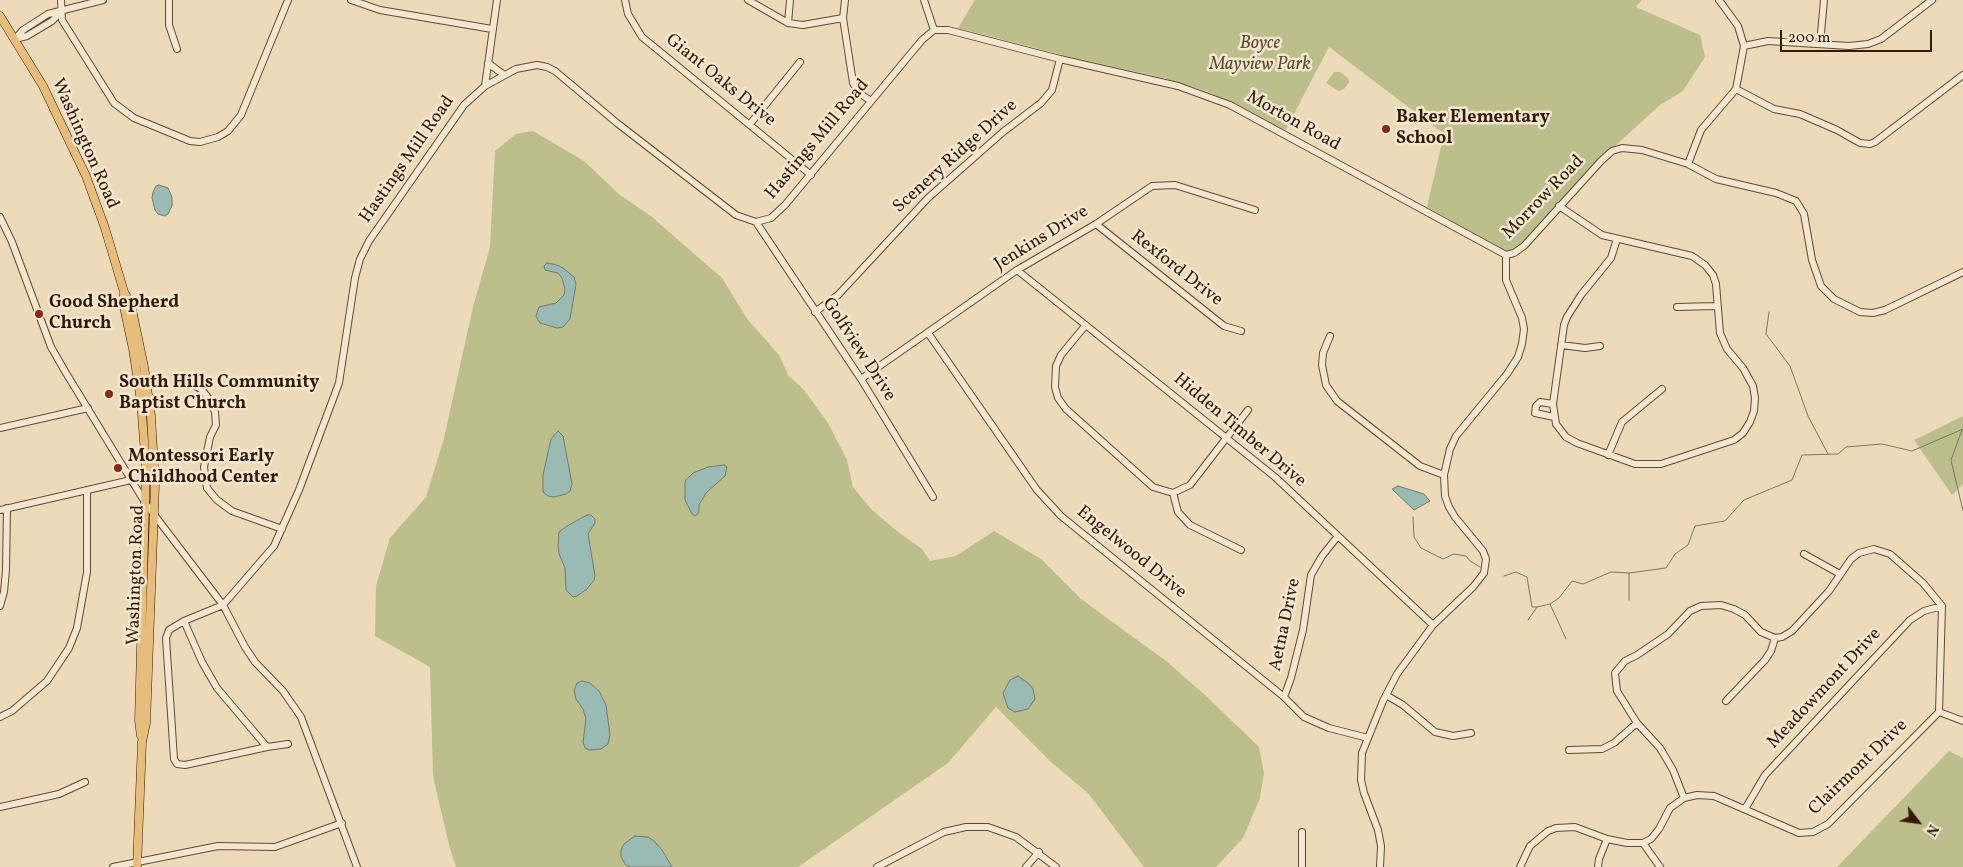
<!DOCTYPE html>
<style>
body{margin:0}
#map{position:relative;width:1963px;height:867px;overflow:hidden;background:#eddab8;font-family:Vollkorn,serif}
canvas{display:block}
.north{position:absolute;left:1893px;top:797px;width:50px;height:50px;-webkit-text-stroke:4px #f3e7d1;paint-order:stroke;rotate:120deg;font-size:14px;font-weight:700;line-height:20px;text-align:center;color:#351a06}
.north::after{content:'';display:block;margin:auto;width:18px;height:22px;background:#351a06;clip-path:polygon(50% 0,100% 100%,50% 72%,0 100%)}
.scale{position:absolute;left:1780px;top:30px;width:152px;height:22px;box-sizing:border-box;border:2px solid #351a06;border-top:0;padding-left:6px;font-size:15px;line-height:18px;white-space:nowrap;color:#351a06;-webkit-text-stroke:4px #f3e7d1;paint-order:stroke}
</style>
<div id="map">
<canvas width="1963" height="867"></canvas>
<div class="north">N</div>
<div class="scale">200 m</div>
</div>
<script>
const context = document.querySelector('canvas').getContext('2d');
context.lineJoin = 'round';
function paint(path, color) { context.fillStyle = color; context.fill(path, 'evenodd'); }
const toPath = rows => new Path2D(rows.map(r => 'M' + r).join(''));
function stroke(path, color, width, dash) { context.strokeStyle = color; context.lineWidth = width; context.lineCap = dash ? 'butt' : 'round'; context.setLineDash(dash || []); context.stroke(path); }
function drawText(font, color, halo, rows, align = 'center') {
  context.font = font + ' Vollkorn,serif'; context.lineWidth = 5; context.setLineDash([]); context.textBaseline = 'middle'; context.strokeStyle = halo; context.fillStyle = color; for (const [text, x, y, turn = 0] of rows) {
    context.save(); context.translate(x, y); context.rotate((+turn || 0) * Math.PI / 180); context.textAlign = isNaN(turn) ? turn : align; if (halo) context.strokeText(text, 0, 0); context.fillText(text, 0, 0); context.restore();
  }
}
paint(toPath([
 [975,0,1642,0,1636,7,1700,35,1705,57,1683,91,1660,105,1614,147,1519,247,1507,251,1427,207,1444,134,1329,47,1285,131,1248,110,1206,91,1164,78,1062,55,958,28],
 [1334,72,1340,72,1348,78,1349,82,1344,89,1339,91,1326,83],
 [533,131,584,161,620,195,652,217,722,278,748,320,779,355,788,375,804,390,828,423,847,460,853,487,871,509,898,532,922,549,930,561,956,556,994,531,1041,559,1081,599,1166,661,1205,695,1259,747,1264,773,1260,798,1243,838,1218,865,1216,867,1144,867,1088,793,1051,762,996,707,948,763,798,867,456,867,449,845,433,776,430,667,375,636,376,586,390,538,426,497,444,438,473,307,490,247,495,151,516,134],
 [1963,416,1963,484,1952,495,1914,440],
 [1949,751,1963,758,1963,867,1837,867]
]), '#bcbe8c');
const water = toPath([
 [159,185,168,188,172,197,172,206,168,214,165,216,158,214,155,210,152,198,153,192,156,186,159,185],
 [547,263,557,265,563,268,574,277,576,284,570,319,563,327,557,328,540,323,536,316,539,307,556,303,564,295,565,289,562,278,558,273,545,270,544,266,547,263],
 [558,431,563,436,572,484,570,491,566,494,554,497,548,496,543,492,543,475,551,439,558,431],
 [724,465,727,467,725,476,706,493,699,505,699,513,695,516,692,514,685,500,685,481,693,473,708,467,724,465],
 [1398,486,1424,494,1430,501,1414,510,1392,489,1398,486],
 [587,515,591,515,595,519,595,523,588,534,595,576,594,580,587,589,577,596,573,597,566,590,565,568,559,554,558,546,559,532,567,526,587,515],
 [1018,676,1028,683,1033,689,1035,699,1028,709,1015,712,1008,708,1003,693,1010,680,1018,676],
 [582,681,590,683,599,691,606,705,610,735,608,744,601,749,589,750,585,748,583,742,586,719,583,709,576,699,574,691,577,683,582,681],
 [635,836,648,837,654,841,662,850,672,867,631,867,626,865,621,857,621,850,624,844,635,836]
]);
paint(water, '#9abab4');
stroke(water, '#727a6e', 1);
stroke(toPath([
 [1769,312,1766,334,1790,366,1808,416,1828,454],
 [1962,430,1951,460,1963,511],
 [1413,517,1414,537,1421,548,1443,559,1454,554,1466,556,1470,561,1480,567],
 [1504,576,1516,572,1527,577,1532,607,1537,607,1550,604,1559,598,1572,581,1583,584,1611,572,1629,573],
 [1629,600,1629,573,1666,568,1675,554,1688,545,1695,526,1725,521,1744,500,1792,480,1802,455,1838,454,1846,447,1882,444,1912,451,1963,429],
 [1550,604,1566,639],
 [1528,620,1537,607]
]), '#727a6e', 1);
const minor = toPath([
 [61,0,62,20,114,103,134,118,190,141,200,142,218,137,228,131,241,115,288,0],
 [169,0,169,25,177,49],
 [351,0,380,10,492,29],
 [625,0,628,14,642,37,811,175],
 [748,0,788,23,803,25,843,18],
 [845,0,843,18,853,83,859,93,871,101],
 [924,0,934,30,948,30,1060,59,1178,86,1230,105,1506,255],
 [788,23,790,0],
 [15,39,23,30,48,14,103,0],
 [15,39,27,36,52,21,61,12],
 [1820,44,1824,0],
 [1744,46,1768,41,1849,46,1868,44,1881,39,1932,0],
 [488,63,504,75],
 [485,86,497,0],
 [1736,89,1774,109,1800,114,1837,130,1860,143,1870,144,1875,142,1963,75],
 [750,124,800,62],
 [1688,164,1701,130,1736,89,1744,46,1738,26,1719,0],
 [1559,206,1602,235,1692,256,1705,265,1713,275,1716,284,1720,333,1727,349,1743,368,1753,386,1755,398,1754,411,1750,422,1743,433,1734,440,1661,464,1635,464,1577,443,1566,437,1556,424,1553,404,1564,325,1567,317,1581,295,1611,258,1617,239],
 [0,217,12,242,51,347,66,373,146,504,223,605,245,647,255,662,283,691,301,717,357,867],
 [756,222,861,379,933,497],
 [1096,224,1224,326,1241,331],
 [1017,270,1275,477,1433,625],
 [1677,307,1717,306],
 [815,312,838,295,928,198,1003,132,1041,103,1052,90,1060,59],
 [1085,326,1061,355,1056,366,1055,387,1058,398,1066,409,1153,487,1173,493,1190,485,1248,410],
 [928,333,1037,490,1061,516,1284,697,1304,717,1329,728,1368,738],
 [1330,336,1323,353,1322,365,1326,385,1337,401,1420,466,1444,475],
 [1561,345,1585,348,1600,346],
 [861,379,1017,270,1096,224,1152,186,1175,185,1255,210],
 [183,384,194,385,202,390,210,400,215,412,216,425,210,437,204,467,207,488,217,500,232,511,282,529],
 [1553,404,1540,402,1536,406,1535,413,1554,417],
 [0,428,88,408],
 [1608,455,1622,422,1662,389],
 [1173,493,1178,512,1190,525,1241,550],
 [0,510,131,480],
 [1804,554,1840,574],
 [0,606,4,592,6,570,7,508],
 [184,621,202,662,217,688,267,747],
 [1386,695,1403,705,1435,732,1453,736,1471,733],
 [1284,697,1291,678,1303,630,1311,575,1322,556,1338,536],
 [1726,701,1765,660,1771,651,1775,638],
 [0,717,12,711,47,681,69,648,77,628,87,572,87,490],
 [288,744,267,747,185,765,177,764,174,759,166,638,169,630,184,621,223,605,274,546,299,490,339,383,355,278,360,259,369,241,464,105,485,86,516,69,537,65,547,67,555,71,617,123,736,215,756,222,771,218,785,205,922,40,934,30],
 [1569,750,1602,749,1614,743,1637,723],
 [1684,798,1673,770,1660,748,1637,723,1617,691,1615,673,1625,661,1637,655,1668,634,1690,611,1701,606,1721,605,1734,609,1745,615,1761,632,1775,638,1782,637,1792,631,1829,591,1851,559,1859,553,1874,549,1890,554,1923,583,1942,606,1939,712],
 [0,807,59,794,85,782],
 [1745,809,1765,775,1910,620,1924,611,1942,606],
 [1302,832,1302,867],
 [1643,843,1660,867],
 [113,867,218,846,275,847,342,823],
 [877,867,944,832,966,827,988,827,1016,837,1056,867],
 [1026,867,1039,852],
 [1380,867,1381,846,1378,830,1364,793,1361,780,1362,753,1383,701,1397,674,1433,625,1473,587,1484,573,1486,559,1483,551,1455,517,1449,507,1445,496,1444,475,1450,449,1456,436,1507,374,1518,357,1522,344,1524,329,1522,318,1506,280,1506,255,1514,253,1524,246,1601,161,1612,151,1622,148,1642,150,1688,164,1716,179,1776,193,1796,201,1804,214,1812,260,1821,286,1834,299,1860,312,1873,313,1885,310,1963,272],
 [1520,867,1530,846,1548,831,1556,828,1575,827,1607,839,1627,843,1643,843,1651,839,1659,829,1670,808,1684,798,1697,795,1714,796,1799,833,1813,832,1828,824,1939,712,1963,721],
 [1598,867,1599,859,1607,839]
]);
const major = toPath([
 [0,16,43,86,86,176,105,228,124,292,131,305,144,367,151,416,155,484,146,723,142,742,137,867],
 [124,294,124,307,133,349,141,401,146,467,139,721,141,736]
]);
stroke(minor, '#634a32', 8);
stroke(major, '#351a06', 9);
stroke(minor, '#f3e7d1', 6);
stroke(major, '#e6bd7c', 8);
for (const [x, y, r, color] of [
 [1386,129,5,"#8f2418"],
 [39,314,5,"#8f2418"],
 [109,394,5,"#8f2418"],
 [118,468,5,"#8f2418"]
]) { const dot = new Path2D(); dot.arc(x, y, r, 0, 2 * Math.PI); context.fillStyle = color; context.fill(dot); stroke(dot, '#f3e7d1', 2); }
drawText('italic 18px', '#5e4b2e', '#f3e7d1', [
 ["Boyce",1260,45],
 ["Mayview Park",1260,66]
]);
drawText('18px', '#351a06', '#f3e7d1', [
 ["Giant Oaks Drive",720,81,39],
 ["Morton Road",1293,122,29],
 ["Hastings Mill Road",818,140,-50],
 ["Washington Road",84,144,66],
 ["Scenery Ridge Drive",956,157,-42],
 ["Hastings Mill Road",408,160,-55],
 ["Morrow Road",1544,198,-46],
 ["Jenkins Drive",1042,239,-32],
 ["Rexford Drive",1176,269,38],
 ["Golfview Drive",858,350,57],
 ["Hidden Timber Drive",1239,431,40],
 ["Engelwood Drive",1131,553,39],
 ["Washington Road",137,575,-88],
 ["Aetna Drive",1286,625,-78],
 ["Meadowmont Drive",1825,689,-47],
 ["Clairmont Drive",1859,768,-44]
]);
drawText('bold 18px', '#351a06', '#f3e7d1', [
 ["Baker Elementary",1396,119],
 ["School",1396,140],
 ["Good Shepherd",49,304],
 ["Church",49,325],
 ["South Hills Community",119,384],
 ["Baptist Church",119,405],
 ["Montessori Early",128,458],
 ["Childhood Center",128,479]
], 'left');
</script>
